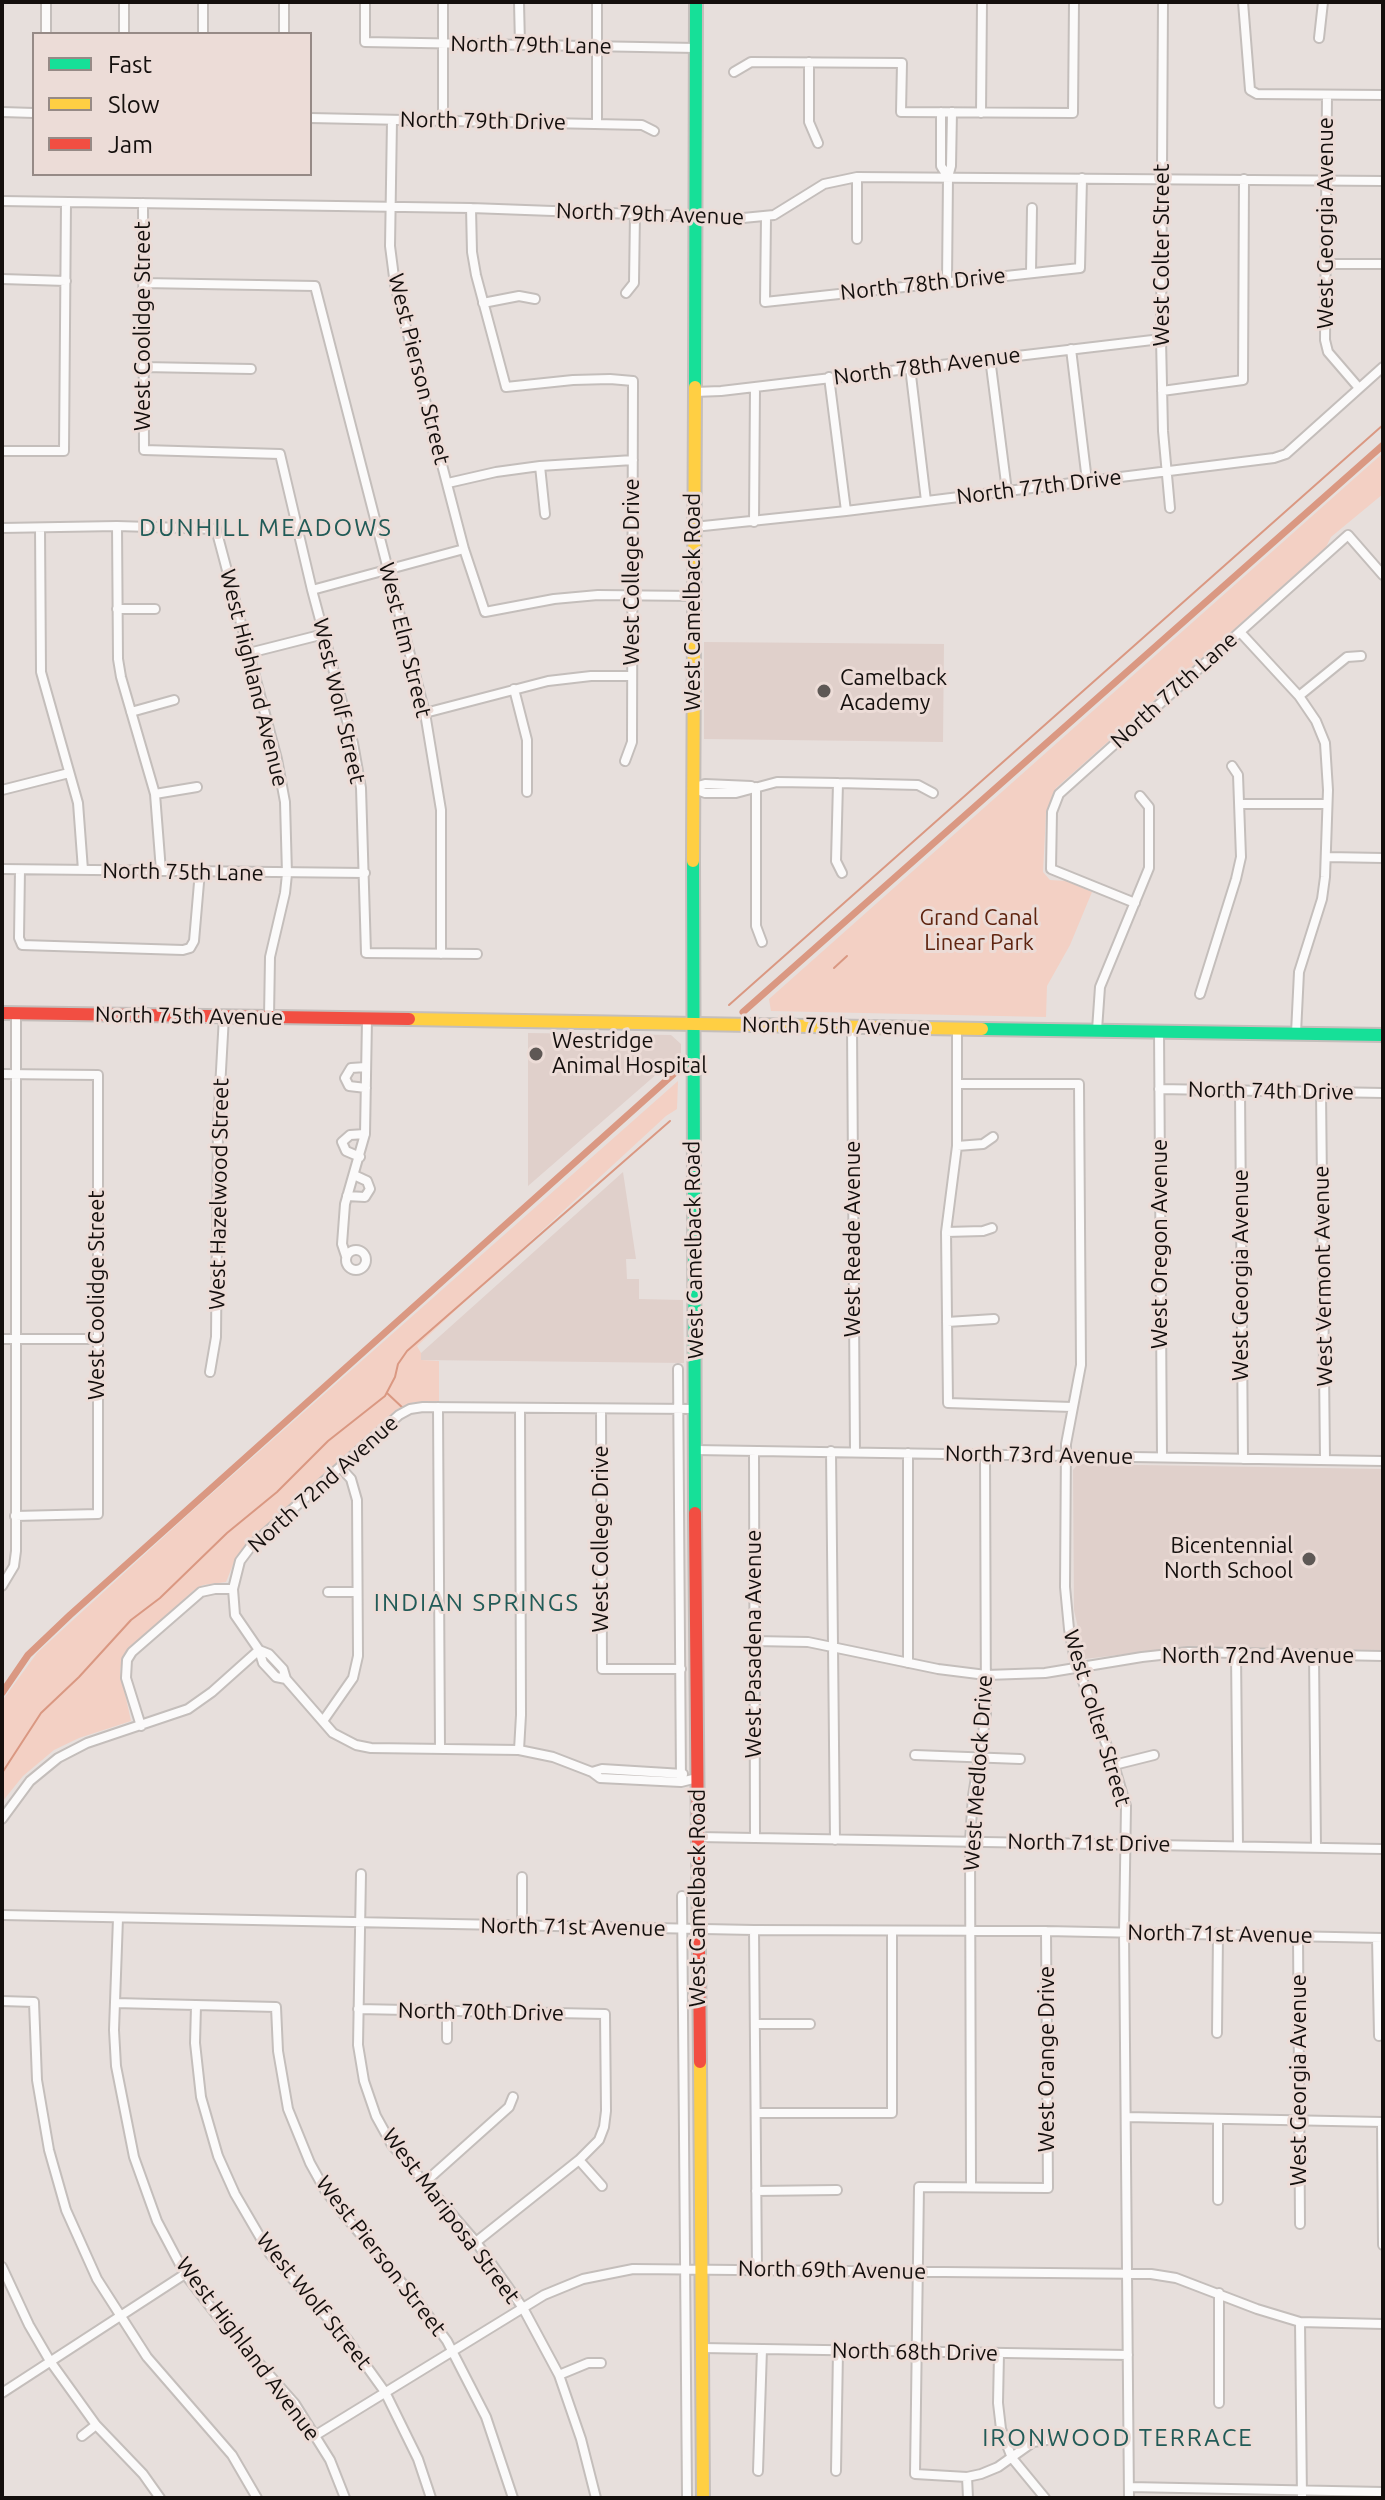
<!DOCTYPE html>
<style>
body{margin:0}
#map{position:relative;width:1385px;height:2500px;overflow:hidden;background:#e7dfdc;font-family:Ubuntu,sans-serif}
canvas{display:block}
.frame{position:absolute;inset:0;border:4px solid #140f0d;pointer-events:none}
.legend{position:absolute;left:32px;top:32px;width:280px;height:144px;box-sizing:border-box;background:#ecdcd7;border:2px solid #968a86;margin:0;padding:10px 14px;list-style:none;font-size:24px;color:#140f0d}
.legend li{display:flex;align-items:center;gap:16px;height:40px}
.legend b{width:40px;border:2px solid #968a86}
</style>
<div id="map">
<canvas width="1385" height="2500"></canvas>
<div class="frame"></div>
<ul class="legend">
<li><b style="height:10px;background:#16e098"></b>Fast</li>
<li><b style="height:10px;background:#ffcf43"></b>Slow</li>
<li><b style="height:10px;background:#f24e42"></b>Jam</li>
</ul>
</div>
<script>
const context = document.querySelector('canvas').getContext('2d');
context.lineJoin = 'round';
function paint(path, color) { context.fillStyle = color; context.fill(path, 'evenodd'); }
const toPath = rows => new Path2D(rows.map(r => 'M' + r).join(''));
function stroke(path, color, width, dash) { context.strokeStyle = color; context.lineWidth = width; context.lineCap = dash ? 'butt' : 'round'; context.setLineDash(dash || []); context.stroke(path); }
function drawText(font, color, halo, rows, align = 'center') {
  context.font = font + ' Ubuntu,sans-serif'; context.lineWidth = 6; context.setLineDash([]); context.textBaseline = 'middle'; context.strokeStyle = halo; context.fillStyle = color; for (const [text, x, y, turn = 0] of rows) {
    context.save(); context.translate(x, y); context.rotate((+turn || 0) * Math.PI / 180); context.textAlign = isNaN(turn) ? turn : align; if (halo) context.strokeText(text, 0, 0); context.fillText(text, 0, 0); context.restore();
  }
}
paint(toPath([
 [704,642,944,644,943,742,704,739],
 [528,1033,671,1035,681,1044,681,1053,528,1186],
 [623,1172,636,1259,626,1259,627,1279,639,1279,639,1299,683,1300,684,1363,421,1360,421,1353],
 [1078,1464,1383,1469,1383,1650,1183,1647,1085,1659,1074,1610,1073,1470]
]), '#e0d0cb');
paint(toPath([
 [1383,453,1383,494,1331,537,1326,547,1056,788,1046,813,1043,872,1050,880,1067,881,1092,892,1070,945,1047,986,1046,1017,771,1011,769,999],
 [678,1081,677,1109,666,1116,417,1346,421,1353,421,1360,439,1361,439,1402,414,1402,396,1410,252,1539,236,1557,226,1582,203,1585,194,1590,131,1647,122,1661,120,1671,131,1721,79,1738,54,1750,23,1776,2,1802,2,1701,37,1653,191,1512]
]), '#f3d0c4');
stroke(toPath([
 [834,968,847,956],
 [729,1005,1383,425],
 [387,1393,405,1410],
 [2,1773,41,1713,79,1677,131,1620,160,1598,227,1533,277,1492,328,1441,385,1396,395,1377,398,1364,407,1351,670,1121]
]), '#da9882', 2);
stroke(toPath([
 [743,1012,1383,445],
 [2,1693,28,1655,70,1615,678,1070]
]), '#da9882', 7);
const street = toPath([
 [46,2,46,34],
 [124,2,124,34],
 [203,2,203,34],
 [284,2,284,34],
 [365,2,365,42,696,48],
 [443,2,443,121],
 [519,2,520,45],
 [597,2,597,124],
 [1163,2,1161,339,1163,431,1170,508],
 [1243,2,1250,90,1257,94,1383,95],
 [1319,38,1323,2],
 [809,62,809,122,818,143],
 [734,72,751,62,902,63,901,112,1073,113,1074,2],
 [1327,95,1325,340,1328,352,1359,388],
 [2,112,34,113],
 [941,112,941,166,948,177],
 [981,113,982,2],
 [310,118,642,125,654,131],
 [392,120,390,246,395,285,464,549,485,612,554,599,598,595,693,596],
 [857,177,857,239],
 [2,201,471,208,743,218,774,215,824,184,857,177,1383,181],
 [143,203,144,450,280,454,312,590,353,743,361,788,366,953,477,954],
 [471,208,472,252,476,275,506,387,573,380,610,379,633,381,632,742,625,761],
 [766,217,765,302,1080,268,1082,178],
 [1325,264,1383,264],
 [1031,272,1032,208],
 [2,279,66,281],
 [947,281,948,177,951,166,952,112],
 [143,283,315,286,425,713,441,810,441,954],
 [626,293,634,283,635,213],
 [483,303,519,296,535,299],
 [1071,349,1087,481],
 [990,358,1007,491],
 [143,367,251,369],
 [910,367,926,501],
 [829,377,846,511],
 [1162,391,1243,380,1244,179],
 [694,392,721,391,1161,339],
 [2,451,64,451,66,202],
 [540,466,545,514],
 [448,483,496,472,540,466,633,460],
 [754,522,755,387],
 [117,526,118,659,121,677,155,794,161,871],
 [694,527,846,511,1274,458,1286,454,1383,367],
 [2,528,117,526,216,529,277,759,285,802,287,874,285,893,270,957,269,1017],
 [40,528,41,672,78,803,83,870],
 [312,590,464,549],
 [117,609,155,609],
 [1240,632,1299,696,1316,721,1325,743,1328,790,1325,877,1322,899,1299,972,1296,1033],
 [249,653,324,634],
 [514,689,527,740,527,792],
 [1299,696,1347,657,1361,656],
 [131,712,174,700],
 [425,713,548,681,591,676,632,676],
 [838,783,836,861,842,873],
 [694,787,705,784,751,786],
 [756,787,756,926,762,942],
 [692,788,705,793,736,793,777,782,838,783,918,785,933,793],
 [2,790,69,773],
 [155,794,197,787],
 [1241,804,1327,804],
 [1327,857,1383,858],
 [2,869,365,873],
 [20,870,19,938,22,945,183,950,190,948,194,941,200,871],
 [1135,903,1051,869,1052,812,1059,794,1348,535,1383,575],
 [1200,994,1236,879,1241,857,1238,775,1232,766],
 [852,1027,855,1452],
 [957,1029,957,1146,946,1232,948,1403,1072,1407],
 [1097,1030,1100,987,1149,868,1149,807,1140,796],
 [1159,1031,1162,1457],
 [2,1074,98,1075,98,1514,15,1516],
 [957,1084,1079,1084,1081,1365,1066,1444,1065,1587,1069,1629,1075,1660,1114,1765,1126,1806,1124,1932,1129,2498],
 [366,1088,349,1086,345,1078,351,1068,366,1067],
 [1159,1089,1383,1093],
 [1240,1091,1243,1459],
 [1321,1092,1325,1460],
 [957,1146,983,1144,993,1137],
 [360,1157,346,1151,342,1142,350,1135,365,1134],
 [347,1196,365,1197,370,1189,367,1181,354,1175],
 [946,1232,983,1231,992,1228],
 '346 1260a10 10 0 1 1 20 0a10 10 0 1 1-20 0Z',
 [346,1256,342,1244,345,1204,365,1134,367,1019],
 [947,1322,994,1319],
 [2,1339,97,1339],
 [678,1369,681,1782],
 [210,1372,216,1337,218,1125,224,1016],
 [438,1407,440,1749],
 [601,1409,602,1669,681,1669],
 [695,1450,1383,1461],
 [754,1451,755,1838],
 [831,1451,835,1840],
 [908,1453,908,1663],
 [2,1586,14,1566,16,1551,16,1013],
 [328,1592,357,1592],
 [754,1641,808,1642,938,1669,986,1675,1045,1673,1142,1657,1188,1652,1383,1656],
 [259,1650,269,1654,283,1669,286,1679,333,1733,356,1745,371,1748,519,1750,553,1757,592,1772,600,1778,681,1782,697,1778],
 [1236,1653,1238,1845],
 [1314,1655,1316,1847],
 [286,1679,276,1677,263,1663,259,1650,235,1615,233,1589,240,1561,252,1545,399,1415,410,1409,423,1407,695,1409],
 [323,1721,353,1678,358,1656,357,1500,351,1479,340,1467],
 [141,1726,126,1678,127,1660,132,1652,201,1592,215,1589,233,1589],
 [519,1750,521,1715,520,1408],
 [915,1755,1020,1759],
 [1114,1765,1154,1755],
 [592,1772,602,1769,683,1774],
 [2,1819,30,1781,58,1758,87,1743,188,1709,212,1692,259,1650],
 [698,1837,1383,1849],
 [361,1874,358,2045,364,2081,376,2116,392,2145,476,2242,523,2308,559,2375,581,2439,596,2498],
 [682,1896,687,2498],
 [2,1915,754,1930,1046,1931,1383,1938],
 [118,1918,114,2030,116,2066,134,2157,157,2221,185,2274,219,2318,295,2404,330,2460,345,2498],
 [522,1925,522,1877],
 [754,1930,757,2269],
 [1046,1931,1048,2188,919,2187,915,2474,967,2477,981,2474,998,2467,1033,2442,1047,2440],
 [1298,1935,1300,2224],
 [1377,1938,1379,2036],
 [2,2001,34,2002,37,2080,49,2150,66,2210,97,2279,147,2357,232,2455,257,2498],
 [115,2003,276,2007,278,2051,288,2109,310,2163,325,2190,345,2216,419,2303,447,2341,486,2417,513,2498],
 [196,2006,195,2043,201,2097,218,2156,235,2194,270,2254,347,2339,385,2392,418,2459,431,2498],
 [358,2009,605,2014,606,2111,604,2127,599,2140,579,2160,476,2242],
 [755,2024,810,2024],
 [1217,2033,1218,1933],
 [447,2039,447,2012],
 [756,2113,892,2113,892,1931],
 [1126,2117,1383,2122],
 [1218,2119,1218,2200],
 [1382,2122,1383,2245],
 [579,2160,602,2186],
 [424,2183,509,2107,513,2097],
 [971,2187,970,1841,973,1796,986,1714,985,1455],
 [756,2191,837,2190],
 [2,2267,29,2325,50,2361,96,2425,143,2474,160,2498],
 [1219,2293,1219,2403],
 [1300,2322,1302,2498],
 [702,2348,1128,2355],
 [999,2354,998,2403,1001,2429,1012,2458,1045,2498],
 [559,2375,588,2363,601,2363],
 [2,2393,185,2274],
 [316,2435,544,2295,583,2279,633,2269,1151,2274,1176,2278,1257,2309,1300,2322,1383,2324],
 [82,2436,96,2425],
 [758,2471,762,2349],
 [836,2471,838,2351],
 [967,2477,968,2498],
 [1129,2487,1383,2492]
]);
const fast = toPath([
 [695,387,696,2],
 [693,861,695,1513],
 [982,1029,1383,1035]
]);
const slow = toPath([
 [693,861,695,387],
 [409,1019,982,1029],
 [700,2062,703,2498]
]);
const jam = toPath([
 [2,1013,409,1019],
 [695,1513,700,2062]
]);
stroke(street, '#c4bebb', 12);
stroke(fast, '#c4bebb', 16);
stroke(slow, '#c4bebb', 16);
stroke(jam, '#c4bebb', 16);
stroke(street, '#fbfafa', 8);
stroke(fast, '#16e098', 12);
stroke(slow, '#ffcf43', 12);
stroke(jam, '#f24e42', 12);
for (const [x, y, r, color] of [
 [824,691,8,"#5e5855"],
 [536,1054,8,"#5e5855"],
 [1309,1559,8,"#5e5855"]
]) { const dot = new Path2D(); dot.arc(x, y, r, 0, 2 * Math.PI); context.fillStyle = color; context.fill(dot); stroke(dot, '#ecdcd7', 3); }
drawText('22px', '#140f0d', '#ecdcd7', [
 ["North 79th Lane",531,45,1],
 ["North 79th Drive",483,121,1],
 ["North 79th Avenue",650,214,2],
 ["West Georgia Avenue",1326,223,-90],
 ["West Colter Street",1162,255,-90],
 ["North 78th Drive",923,284,-6],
 ["West Coolidge Street",143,326,-90],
 ["North 78th Avenue",927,366,-7],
 ["West Pierson Street",419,369,76],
 ["North 77th Drive",1039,487,-7],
 ["West College Drive",632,572,-90],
 ["West Camelback Road",693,602,-90],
 ["West Elm Street",405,640,76],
 ["West Highland Avenue",254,678,76],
 ["North 77th Lane",1174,690,-42],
 ["West Wolf Street",339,701,77],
 ["North 75th Lane",183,872,1],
 ["North 75th Avenue",189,1016,1],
 ["North 75th Avenue",836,1026,1],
 ["North 74th Drive",1271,1091,1],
 ["West Hazelwood Street",219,1194,-89],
 ["West Reade Avenue",853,1239,-90],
 ["West Oregon Avenue",1160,1244,-90],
 ["West Camelback Road",694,1250,-91],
 ["West Georgia Avenue",1241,1275,-90],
 ["West Vermont Avenue",1323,1276,-91],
 ["West Coolidge Street",97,1295,-90],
 ["North 73rd Avenue",1039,1455,1],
 ["North 72nd Avenue",323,1484,-42],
 ["West College Drive",601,1539,-90],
 ["West Pasadena Avenue",754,1644,-90],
 ["North 72nd Avenue",1258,1656],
 ["West Colter Street",1097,1718,73],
 ["West Medlock Drive",978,1773,-86],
 ["North 71st Drive",1089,1843,1],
 ["West Camelback Road",698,1898,-90],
 ["North 71st Avenue",573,1927,1],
 ["North 71st Avenue",1220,1934,1],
 ["North 70th Drive",481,2012,1],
 ["West Orange Drive",1047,2059,-90],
 ["West Georgia Avenue",1299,2080,-90],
 ["West Mariposa Street",451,2216,53],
 ["West Pierson Street",381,2256,52],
 ["North 69th Avenue",832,2270,1],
 ["West Wolf Street",314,2301,51],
 ["West Highland Avenue",248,2349,53],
 ["North 68th Drive",915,2352,1]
]);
drawText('22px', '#140f0d', '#ecdcd7', [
 ["Camelback",840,678],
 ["Academy",840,703],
 ["Westridge",552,1041],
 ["Animal Hospital",552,1066],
 ["Bicentennial",1293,1546,"right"],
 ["North School",1293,1571,"right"]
], 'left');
drawText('22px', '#5f2410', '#ecdcd7', [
 ["Grand Canal",979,918],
 ["Linear Park",979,943]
]);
context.letterSpacing = '2px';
drawText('24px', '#215b57', '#ecdcd7', [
 ["DUNHILL MEADOWS",266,528],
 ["INDIAN SPRINGS",477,1603],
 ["IRONWOOD TERRACE",1118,2438]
]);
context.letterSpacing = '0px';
</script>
